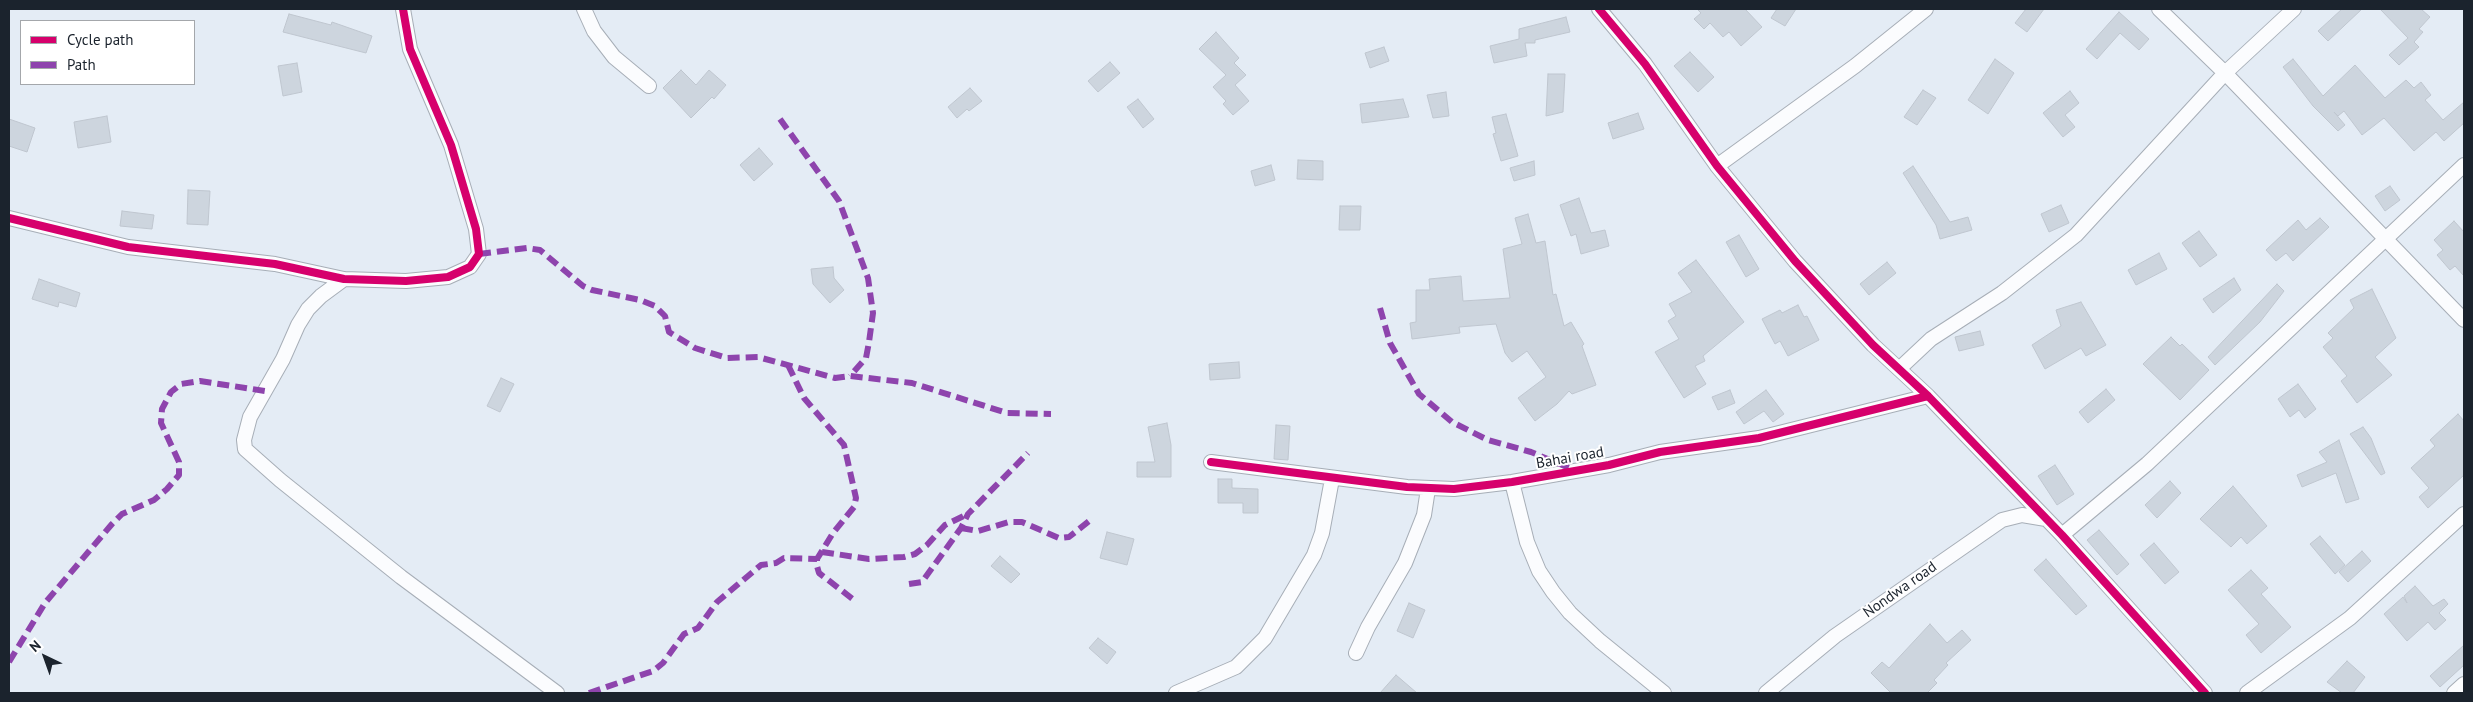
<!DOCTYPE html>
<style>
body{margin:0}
#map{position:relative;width:2473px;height:702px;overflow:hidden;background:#e4ecf5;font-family:"PT Sans",sans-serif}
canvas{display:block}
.frame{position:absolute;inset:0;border:10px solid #1b232d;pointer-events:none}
.legend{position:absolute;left:20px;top:20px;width:175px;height:65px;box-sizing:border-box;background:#fff;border:1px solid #a4a7ab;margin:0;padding:6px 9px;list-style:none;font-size:15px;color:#1b232d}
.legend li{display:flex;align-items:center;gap:10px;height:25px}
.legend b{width:25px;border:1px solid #a4a7ab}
.north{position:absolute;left:20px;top:632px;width:50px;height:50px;-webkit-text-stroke:4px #fff;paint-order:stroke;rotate:318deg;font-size:14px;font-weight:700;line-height:20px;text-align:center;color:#1b232d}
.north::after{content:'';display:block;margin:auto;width:18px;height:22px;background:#1b232d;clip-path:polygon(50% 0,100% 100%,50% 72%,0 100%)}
</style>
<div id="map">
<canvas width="2473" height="702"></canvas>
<div class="frame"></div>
<ul class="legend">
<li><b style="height:6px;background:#d6006c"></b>Cycle path</li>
<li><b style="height:6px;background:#8e44ad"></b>Path</li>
</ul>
<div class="north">N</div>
</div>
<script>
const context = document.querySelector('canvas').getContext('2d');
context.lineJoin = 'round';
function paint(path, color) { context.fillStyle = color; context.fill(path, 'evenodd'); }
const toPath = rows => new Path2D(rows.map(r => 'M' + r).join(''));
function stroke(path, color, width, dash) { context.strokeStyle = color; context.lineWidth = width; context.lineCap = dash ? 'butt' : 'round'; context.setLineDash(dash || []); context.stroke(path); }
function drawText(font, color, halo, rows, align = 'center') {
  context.font = font + ' "PT Sans",sans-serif'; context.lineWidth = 4; context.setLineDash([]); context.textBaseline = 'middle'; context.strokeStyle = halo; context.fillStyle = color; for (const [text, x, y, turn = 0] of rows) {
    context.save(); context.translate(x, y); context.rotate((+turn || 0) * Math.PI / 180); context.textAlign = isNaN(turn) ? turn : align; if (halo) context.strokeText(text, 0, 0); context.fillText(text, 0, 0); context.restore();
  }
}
const building = toPath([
 [1697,9,1745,9,1762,27,1741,46,1729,32,1723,37,1710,23,1704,29,1694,19,1701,13,1697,9],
 [1777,9,1796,9,1785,26,1771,18,1777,9],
 [2026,9,2044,9,2027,32,2015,23,2026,9],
 [2342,9,2362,9,2328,41,2318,31,2342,9],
 [2380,9,2421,9,2430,17,2419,29,2423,32,2414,42,2419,47,2399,65,2389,55,2408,38,2380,9],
 [2119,12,2149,39,2139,50,2120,33,2097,59,2086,49,2119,12],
 [289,14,331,25,332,22,372,36,366,53,283,32,289,14],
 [1566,17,1570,32,1535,40,1535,43,1525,43,1527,56,1494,63,1490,46,1519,39,1519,29,1566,17],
 [1216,32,1239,58,1234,63,1246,75,1235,85,1249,101,1233,115,1223,104,1226,101,1213,87,1226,75,1199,49,1216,32],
 [1384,47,1389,61,1370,68,1365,53,1384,47],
 [1690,52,1714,77,1698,92,1674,66,1690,52],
 [1995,59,2014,73,1988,114,1968,100,1995,59],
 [2293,59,2323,96,2355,65,2385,98,2406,80,2414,88,2421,82,2431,95,2425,100,2443,120,2464,102,2464,123,2444,141,2436,132,2414,151,2384,118,2362,135,2344,111,2338,116,2334,112,2345,125,2338,131,2313,106,2283,67,2293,59],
 [1110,62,1120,73,1098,92,1088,81,1110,62],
 [297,63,302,92,283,96,278,66,297,63],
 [681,70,696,85,709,70,726,85,714,99,712,97,691,118,663,88,681,70],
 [1548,74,1565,74,1563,112,1546,116,1548,74],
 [970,88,982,101,969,111,967,109,957,118,948,107,970,88],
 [1923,90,1936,98,1917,125,1904,117,1923,90],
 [2070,91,2079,103,2065,115,2075,127,2063,137,2043,113,2070,91],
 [1446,92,1449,116,1433,118,1427,95,1446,92],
 [1138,99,1154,119,1143,128,1127,107,1138,99],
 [1403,99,1409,117,1362,123,1360,104,1403,99],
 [1638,113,1644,129,1613,139,1608,123,1638,113],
 [1506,114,1518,156,1501,161,1493,134,1496,133,1492,117,1506,114],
 [107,116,111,142,78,148,74,122,107,116],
 [9,119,35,128,27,152,9,146,9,119],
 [759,148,773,164,754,181,740,165,759,148],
 [1298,160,1323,161,1323,180,1297,179,1298,160],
 [1534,161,1535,175,1514,181,1510,168,1534,161],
 [1271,165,1275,180,1255,186,1251,171,1271,165],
 [1913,166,1950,222,1968,217,1972,230,1940,239,1936,225,1903,173,1913,166],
 [2390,186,2400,200,2385,211,2375,196,2390,186],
 [188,190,210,191,208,225,187,224,188,190],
 [1579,198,1591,233,1605,230,1609,246,1581,254,1576,234,1571,236,1560,205,1579,198],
 [2061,205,2069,223,2049,232,2041,214,2061,205],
 [1340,206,1361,206,1360,230,1339,230,1340,206],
 [122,211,154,215,152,229,120,226,122,211],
 [1528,214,1536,243,1545,241,1553,295,1556,294,1564,326,1571,322,1584,344,1582,346,1596,385,1572,394,1569,391,1557,404,1535,421,1518,398,1546,377,1527,351,1512,362,1505,353,1496,324,1459,327,1460,333,1412,339,1410,323,1416,322,1416,290,1430,290,1429,279,1461,276,1463,301,1510,298,1503,249,1522,244,1515,218,1528,214],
 [2320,218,2329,227,2293,261,2286,253,2276,261,2266,250,2298,220,2306,230,2320,218],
 [2454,221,2464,232,2464,276,2455,266,2450,270,2437,255,2443,250,2434,240,2454,221],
 [2199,231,2217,255,2200,267,2182,243,2199,231],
 [1739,235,1759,269,1746,277,1726,242,1739,235],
 [2159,253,2167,269,2136,285,2128,270,2159,253],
 [1696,260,1744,322,1703,356,1705,361,1695,366,1706,384,1684,398,1655,352,1679,339,1668,321,1676,316,1669,304,1692,292,1678,273,1696,260],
 [1887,262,1896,273,1869,295,1860,284,1887,262],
 [833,267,834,278,844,290,830,303,813,284,811,269,833,267],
 [2234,278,2241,290,2213,313,2203,299,2234,278],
 [39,279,80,293,76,307,59,302,58,307,32,299,39,279],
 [2277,284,2284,291,2260,322,2215,365,2208,357,2277,284],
 [2372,289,2396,338,2375,357,2392,375,2357,403,2341,381,2347,376,2323,347,2333,338,2328,333,2354,308,2350,300,2372,289],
 [2081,302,2106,345,2086,356,2081,348,2045,369,2032,345,2061,326,2056,310,2081,302],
 [1798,305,1804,317,1807,316,1819,340,1788,356,1780,341,1775,344,1762,319,1780,310,1782,313,1798,305],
 [1980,331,1984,345,1959,351,1955,337,1980,331],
 [2171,337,2180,346,2182,344,2209,370,2180,400,2143,364,2171,337],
 [1239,362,1240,378,1210,380,1209,364,1239,362],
 [501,378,514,384,500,412,487,406,501,378],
 [2298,384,2316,409,2305,418,2299,410,2290,417,2278,399,2298,384],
 [2106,389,2115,400,2088,423,2079,412,2106,389],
 [1730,390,1735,403,1718,410,1712,397,1730,390],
 [1766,390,1784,414,1773,422,1764,411,1744,424,1736,412,1766,390],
 [2458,414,2464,421,2464,475,2428,508,2419,497,2429,488,2411,468,2435,446,2430,440,2458,414],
 [1167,423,1171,445,1171,477,1137,477,1137,462,1155,462,1148,427,1167,423],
 [1276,425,1290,426,1288,460,1274,459,1276,425],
 [2363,427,2371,438,2385,473,2381,475,2350,434,2363,427],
 [2339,440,2359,499,2346,503,2336,473,2302,487,2297,475,2327,462,2319,452,2339,440],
 [2055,465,2074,494,2057,505,2038,476,2055,465],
 [1218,479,1232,479,1232,488,1258,489,1258,513,1243,513,1243,503,1218,503,1218,479],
 [2170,481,2181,493,2157,518,2145,505,2170,481],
 [2233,486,2267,526,2247,544,2241,537,2231,547,2200,519,2233,486],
 [2099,530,2129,564,2117,575,2087,540,2099,530],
 [1107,532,1134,539,1127,565,1100,558,1107,532],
 [2320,536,2345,565,2335,574,2310,544,2320,536],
 [2154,543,2179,572,2165,584,2140,555,2154,543],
 [2362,551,2371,561,2348,582,2339,572,2362,551],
 [1000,556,1020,574,1011,583,991,566,1000,556],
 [2046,559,2087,606,2076,615,2034,570,2046,559],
 [2251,570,2268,588,2261,594,2291,627,2261,653,2246,635,2259,624,2228,590,2251,570],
 [2415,586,2433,606,2444,599,2448,604,2439,613,2446,620,2435,630,2428,622,2407,641,2384,614,2403,597,2407,603,2404,596,2415,586],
 [1409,603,1425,610,1413,638,1397,631,1409,603],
 [1930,624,1947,643,1962,630,1971,640,1946,663,1948,665,1934,680,1937,683,1927,693,1891,693,1871,673,1882,662,1889,668,1930,624],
 [1098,638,1116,652,1107,664,1089,648,1098,638],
 [2464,645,2464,665,2440,687,2430,676,2464,645],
 [2347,661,2365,677,2353,693,2342,693,2327,682,2347,661],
 [1396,675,1417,693,1380,693,1396,675]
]);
paint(building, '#cdd5de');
stroke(building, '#bfc6cf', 1);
const street = toPath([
 [584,9,594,31,614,57,649,86],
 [1599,9,1645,64,1717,166,1795,261,1873,345,1928,396,2062,535,2205,693],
 [2159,9,2225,73,2464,320],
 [1717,166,1855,66,1926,9],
 [9,218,128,247,275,264,344,279,406,281,448,277,470,267,479,254,476,229,451,145,410,49,403,9],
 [344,279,321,296,308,309,298,325,283,359,250,417,244,440,245,449,280,480,401,577,557,693],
 [1899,369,1931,339,2002,293,2076,235,2225,73,2294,9],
 [1211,462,1407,487,1454,489,1512,482,1609,465,1660,452,1759,438,1928,396],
 [1512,482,1527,542,1539,571,1553,592,1570,613,1600,641,1664,693],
 [2062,535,2147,464,2464,165],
 [1356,653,1368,627,1405,563,1424,515,1428,489],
 [1176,693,1236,667,1265,638,1314,555,1322,533,1332,479],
 [1766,693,1835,636,2002,520,2022,515,2046,519],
 [2247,693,2350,618,2464,514],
 [2454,693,2464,684]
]);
stroke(street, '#a7aeb7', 16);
stroke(street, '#fbfcfe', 14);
stroke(toPath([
 [780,119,839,201,868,278,873,313,869,342,866,358,850,376],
 [479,254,527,248,540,250,583,286,592,290,640,300,655,306,665,316,669,332,695,348,727,358,758,357,835,378,850,376,912,383,1007,413,1051,414],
 [1380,308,1390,343,1419,394,1452,422,1488,440,1531,452,1574,470],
 [788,365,804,398,844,445,856,498,854,507,833,533,817,559,817,566,819,573,854,600],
 [961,528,978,531,1009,522,1022,522,1059,538,1069,537,1093,518],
 [822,552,869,559,904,557,915,554,927,545,945,525,968,514],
 [909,584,922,582,961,528,968,514,1028,453],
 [9,662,45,603,112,524,122,514,154,500,167,489,179,475,179,462,161,423,162,409,171,392,181,384,200,381,265,391],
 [589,693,653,671,663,663,684,634,698,628,717,602,761,565,776,563,784,558,817,559]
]), '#8e44ad', 6, [12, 6]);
stroke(toPath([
 [1599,9,1645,64,1717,166,1795,261,1873,345,1928,396,2062,535,2205,693],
 [9,218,128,247,275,264,344,279,406,281,448,277,470,267,479,254,476,229,451,145,410,49,403,9],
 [1211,462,1407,487,1454,489,1512,482,1609,465,1660,452,1759,438,1928,396]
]), '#d6006c', 8);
drawText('15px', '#1b232d', '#fff', [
 ["Bahai road",1570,458,-10],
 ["Nondwa road",1900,590,-35]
]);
</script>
